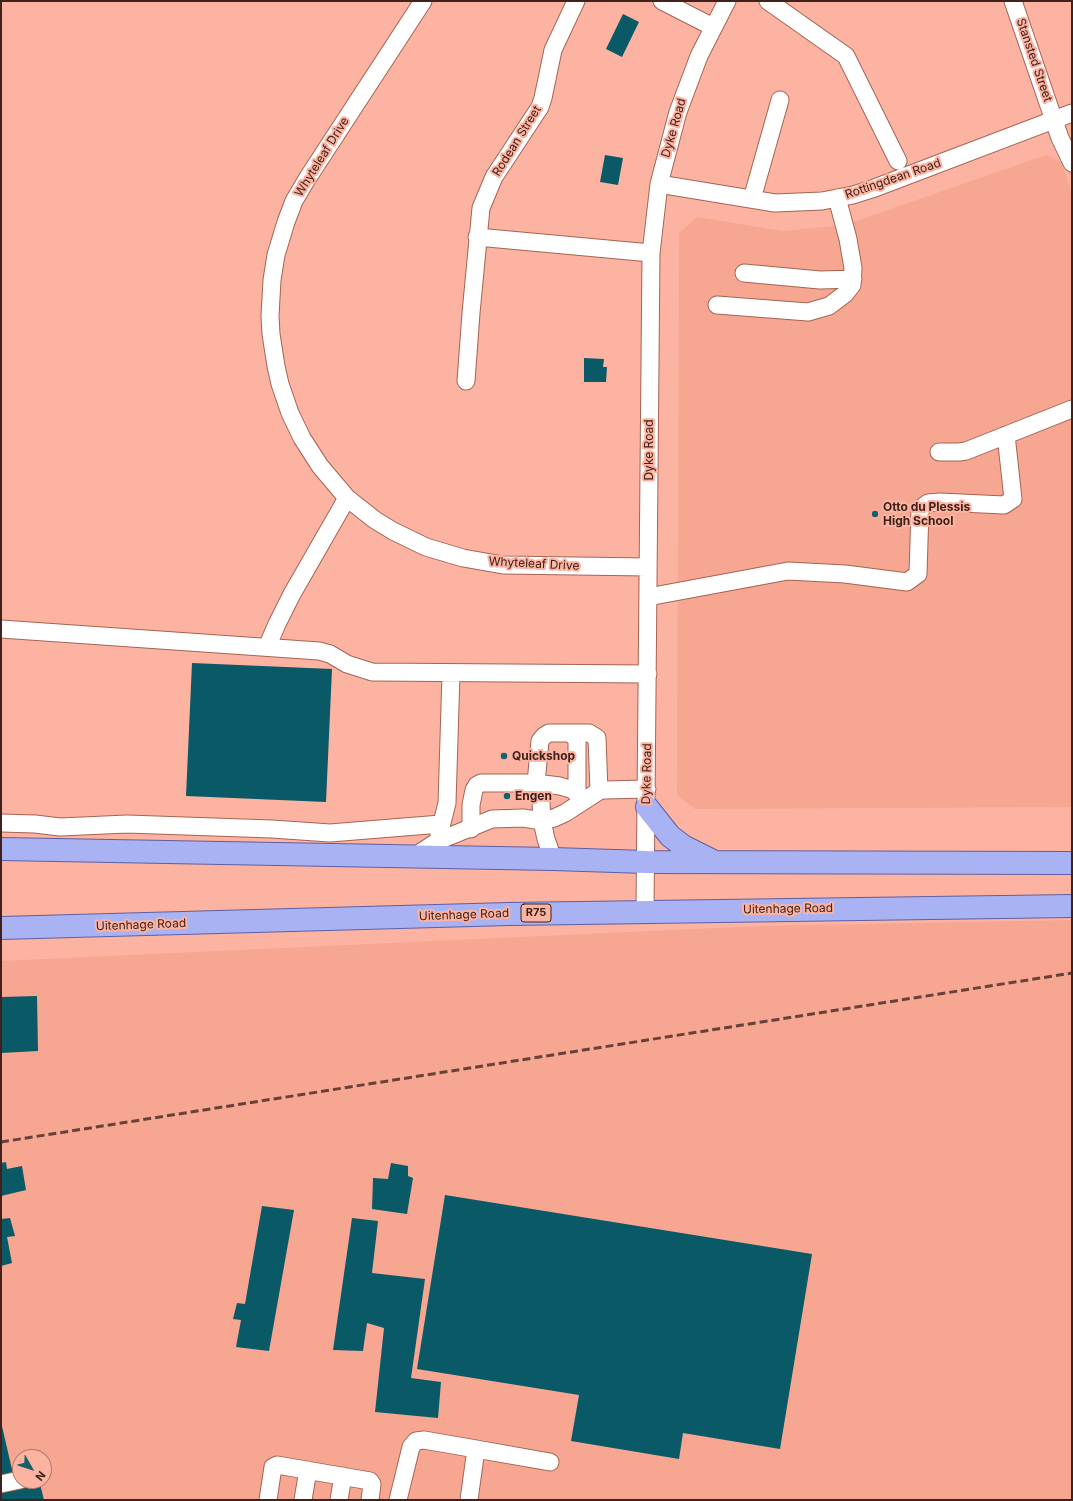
<!DOCTYPE html>
<style>
body{margin:0}
#map{position:relative;width:1073px;height:1501px;overflow:hidden;background:#fdb3a1;font-family:Inter,sans-serif}
canvas{display:block}
.frame{position:absolute;inset:0;border:2px solid #3e221b;pointer-events:none}
.north{position:absolute;left:12px;top:1449px;width:40px;height:40px;box-sizing:border-box;background:#fdb3a1;border:1px solid #b1796b;border-radius:50%;rotate:129deg;font-size:11px;font-weight:700;line-height:16px;text-align:center;color:#3e221b}
.north::after{content:'';display:block;margin:auto;width:14px;height:18px;background:#16606e;clip-path:polygon(50% 0,100% 100%,50% 72%,0 100%)}
</style>
<div id="map">
<canvas width="1073" height="1501"></canvas>
<div class="frame"></div>
<div class="north">N</div>
</div>
<script>
const context = document.querySelector('canvas').getContext('2d');
context.lineJoin = 'round';
function paint(path, color) { context.fillStyle = color; context.fill(path, 'evenodd'); }
const toPath = rows => new Path2D(rows.map(r => 'M' + r).join(''));
function stroke(path, color, width, dash) { context.strokeStyle = color; context.lineWidth = width; context.lineCap = dash ? 'butt' : 'round'; context.setLineDash(dash || []); context.stroke(path); }
function drawText(font, color, halo, rows, align = 'center') {
  context.font = font + ' Inter,sans-serif'; context.lineWidth = 4; context.setLineDash([]); context.textBaseline = 'middle'; context.strokeStyle = halo; context.fillStyle = color; for (const [text, x, y, turn = 0] of rows) {
    context.save(); context.translate(x, y); context.rotate((+turn || 0) * Math.PI / 180); context.textAlign = isNaN(turn) ? turn : align; if (halo) context.strokeText(text, 0, 0); context.fillText(text, 0, 0); context.restore();
  }
}
paint(toPath([
 [1046,155,1061,162,1072,192,1072,807,695,809,677,795,679,233,697,217,783,231,845,225],
 [1072,920,1072,1500,1,1500,1,961,759,926],
 [20,1457,44,1457,44,1481,20,1481]
]), '#f7a692');
paint(toPath([
 [623,14,639,22,622,57,606,49],
 [605,155,623,158,618,185,600,182],
 [584,358,604,359,603,367,607,367,606,382,584,382],
 [192,663,332,669,326,802,186,796],
 [37,996,38,1051,1,1053,1,997],
 [6,1162,7,1169,22,1166,26,1190,1,1196,1,1163],
 [391,1163,408,1166,408,1176,413,1178,407,1214,372,1209,373,1178,388,1179],
 [445,1195,812,1254,780,1449,683,1433,679,1459,571,1441,579,1395,417,1369],
 [262,1206,294,1210,269,1351,236,1347,241,1320,233,1319,237,1303,245,1304],
 [10,1218,15,1236,7,1237,12,1263,1,1266,1,1219],
 [352,1218,378,1221,372,1273,425,1279,411,1378,441,1382,438,1418,375,1412,384,1328,367,1323,363,1351,333,1350],
 [1,1422,14,1478,1,1481],
 [40,1484,44,1500,1,1500,1,1492]
]), '#095967');
const minor = toPath([
 [423,1,307,179,294,201,286,222,276,255,272,280,270,316,271,334,276,366,280,384,290,413,302,438,320,466,347,498,375,520,393,531,426,547,463,558,503,565,648,567],
 [662,1,713,27],
 [768,1,846,56,898,161],
 [1013,1,1060,138,1072,163],
 [659,184,775,203,822,201,853,195,872,189,1072,113],
 [752,199,780,100],
 [477,237,651,253],
 [744,273,820,280,853,279],
 [717,305,808,312,829,306,845,294,852,285,853,268,848,239,837,198],
 [466,381,471,313,481,208,494,177,540,107,543,98,553,50,576,1],
 [939,452,959,452,966,451,1072,409],
 [648,597,788,571,845,574,907,582,918,574,920,509,928,503,940,502,1004,505,1013,499,1006,435],
 [1,629,319,651,330,654,347,664,372,672,648,674],
 [267,647,277,624,292,594,347,498],
 [569,733,575,737,577,741,577,793],
 [536,783,540,741,544,736,549,733,589,733,597,738,599,791],
 [540,784,542,821,554,818,565,813,599,791,604,790,647,789],
 [1,823,35,824,60,827,127,824,272,829,330,833,441,824],
 [471,829,471,805,474,790,477,785,481,783,535,783,560,786,573,790,584,801],
 [439,835,447,803,451,674],
 [415,856,438,841,492,819,523,818,542,821,546,839,553,859],
 [645,911,651,253,659,184,678,112,699,56,727,1],
 [1,1484,20,1480],
 [268,1500,273,1467,277,1465,370,1481,372,1484,370,1500],
 [303,1500,308,1470],
 [339,1500,343,1476],
 [398,1500,411,1447,416,1441,424,1440,476,1449,550,1462],
 [469,1500,476,1449]
]);
const major = toPath([
 [647,807,670,836,683,846,711,860],
 [1,849,553,859,646,862,1072,863],
 [1,928,509,914,1072,906]
]);
stroke(minor, '#a66353', 19);
stroke(major, '#5e5fa2', 24);
stroke(minor, '#fff', 17);
stroke(major, '#a9b3f3', 22);
stroke(toPath([
 [1,1142,1072,973]
]), '#684238', 3, [8, 4]);
for (const [x, y, r, color] of [
 [875,514,4,"#16606e"],
 [504,756,4,"#16606e"],
 [507,796,4,"#16606e"]
]) { const dot = new Path2D(); dot.arc(x, y, r, 0, 2 * Math.PI); context.fillStyle = color; context.fill(dot); stroke(dot, '#fdb3a1', 1.5); }
for (const [x, y, w] of [
 [536,913,30]
]) { const box = new Path2D(); box.roundRect(x - w / 2, y - 9, w, 18, 3); context.fillStyle = '#fdb3a1'; context.fill(box); stroke(box, '#3e221b', 1); }
drawText('bold 11px', '#3e221b', null, [
 ["R75",536,913]
]);
drawText('12px', '#3e221b', '#fdb3a1', [
 ["Stansted Street",1034,60,71],
 ["Dyke Road",674,128,-74],
 ["Rodean Street",517,141,-58],
 ["Whyteleaf Drive",322,157,-58],
 ["Rottingdean Road",893,179,-19],
 ["Dyke Road",649,450,-90],
 ["Whyteleaf Drive",534,564,3],
 ["Dyke Road",647,774,-89],
 ["Uitenhage Road",788,909,-1],
 ["Uitenhage Road",464,915,-2],
 ["Uitenhage Road",141,925,-2]
]);
drawText('bold 12px', '#3e221b', '#fdb3a1', [
 ["Otto du Plessis",883,507],
 ["High School",883,521],
 ["Quickshop",512,756],
 ["Engen",515,796]
], 'left');
</script>
